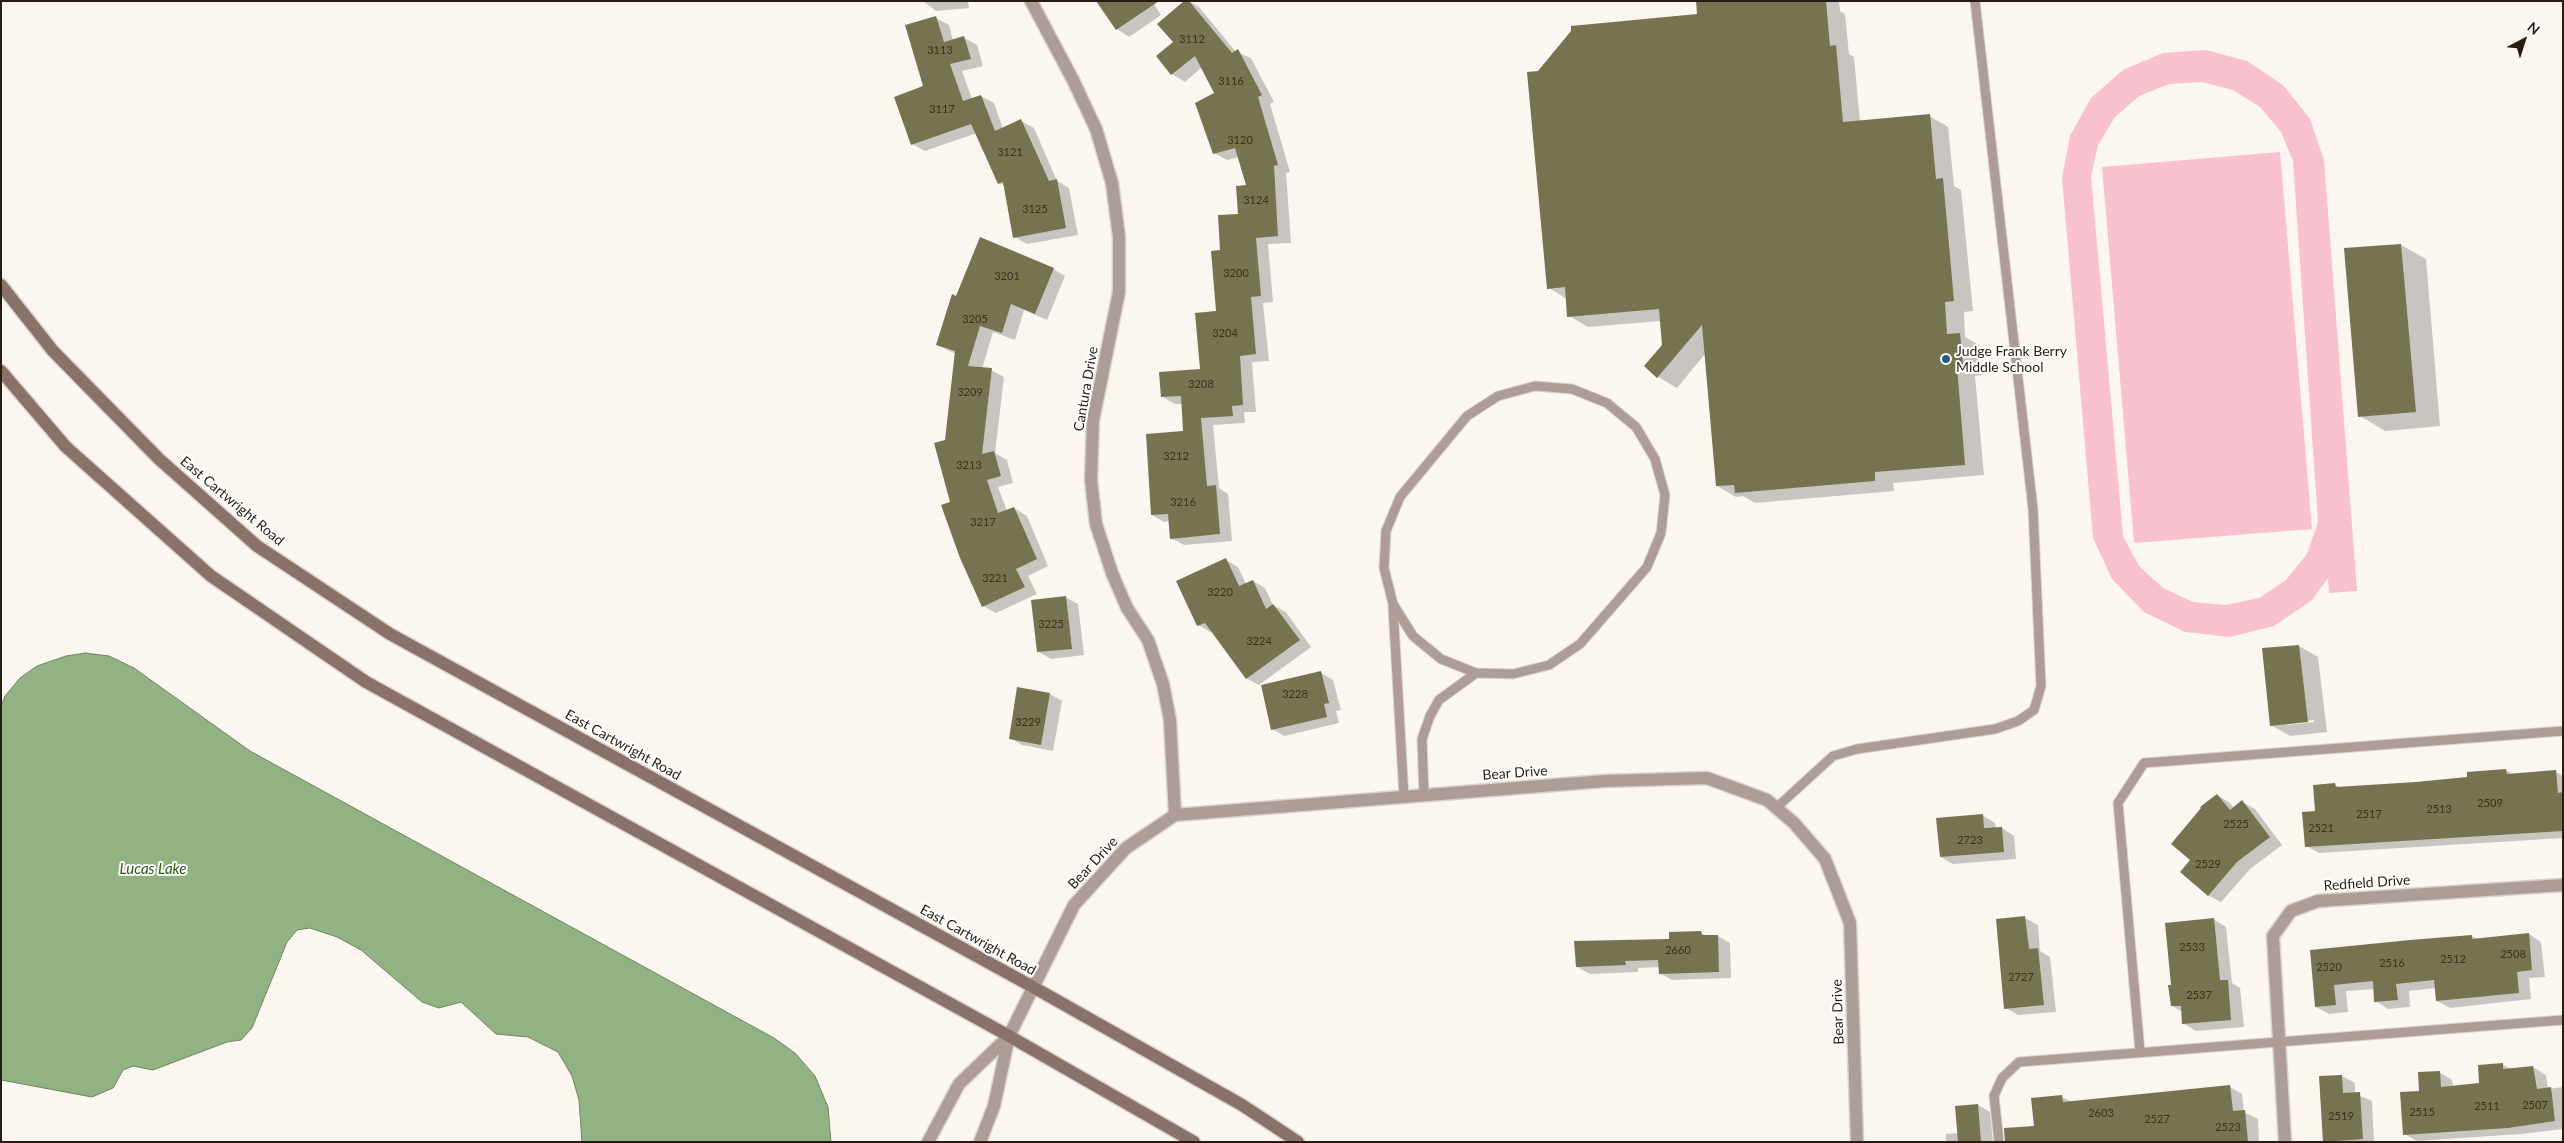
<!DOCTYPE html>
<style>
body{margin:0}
#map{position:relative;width:2564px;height:1143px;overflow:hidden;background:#fbf6f0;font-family:Lato,sans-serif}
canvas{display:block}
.frame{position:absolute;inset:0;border:2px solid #261c12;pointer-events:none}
.north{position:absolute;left:2499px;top:15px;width:50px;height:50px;-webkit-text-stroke:4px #fff;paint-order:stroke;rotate:40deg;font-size:14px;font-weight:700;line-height:20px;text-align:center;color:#261c12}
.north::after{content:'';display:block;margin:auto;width:18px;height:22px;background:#261c12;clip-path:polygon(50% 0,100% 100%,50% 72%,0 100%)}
</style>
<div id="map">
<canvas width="2564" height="1143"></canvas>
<div class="frame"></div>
<div class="north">N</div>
</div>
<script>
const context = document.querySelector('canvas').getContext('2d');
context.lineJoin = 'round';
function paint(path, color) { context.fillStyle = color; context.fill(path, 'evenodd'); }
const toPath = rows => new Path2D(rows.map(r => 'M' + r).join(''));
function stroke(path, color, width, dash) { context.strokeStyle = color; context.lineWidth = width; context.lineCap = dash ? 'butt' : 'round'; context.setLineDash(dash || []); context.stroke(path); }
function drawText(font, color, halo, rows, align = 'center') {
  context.font = font + ' Lato,sans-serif'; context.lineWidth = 4; context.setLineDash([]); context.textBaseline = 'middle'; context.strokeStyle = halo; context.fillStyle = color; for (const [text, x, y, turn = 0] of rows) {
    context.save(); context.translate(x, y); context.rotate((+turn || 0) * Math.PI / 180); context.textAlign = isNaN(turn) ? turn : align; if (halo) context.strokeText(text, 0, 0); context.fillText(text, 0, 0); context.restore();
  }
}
paint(toPath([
 [2206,50,2247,61,2283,85,2310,119,2324,160,2357,591,2329,593,2328,578,2312,600,2274,626,2230,637,2185,632,2144,612,2112,579,2093,538,2062,178,2070,136,2091,98,2123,70,2163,53],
 [2202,82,2233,90,2260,107,2281,132,2293,161,2318,522,2307,554,2286,580,2259,598,2226,605,2193,602,2163,588,2139,566,2123,536,2091,176,2098,145,2115,117,2139,96,2169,84],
 [2280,152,2312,529,2134,543,2102,167]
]), '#f9c1cd');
const water = toPath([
 [85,653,109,656,134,668,250,751,774,1038,795,1053,815,1076,828,1107,831,1142,582,1142,579,1100,572,1076,558,1052,528,1037,496,1034,461,1002,439,1008,422,1002,361,950,337,937,310,928,297,930,287,942,252,1028,241,1040,227,1042,153,1070,133,1066,123,1070,113,1088,92,1097,1,1080,1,706,5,696,20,678,37,666,66,656,85,653]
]);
paint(water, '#91b282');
stroke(water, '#718560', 1);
paint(toPath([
 [923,1,968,1,969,8,936,11],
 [1152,1,1161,15,1129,37,1117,29],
 [1189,1,1199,7,1236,52,1251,58,1274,102,1270,104,1290,172,1286,173,1291,243,1268,244,1273,302,1263,303,1269,361,1252,362,1256,412,1244,412,1245,423,1213,425,1219,488,1228,494,1232,541,1184,545,1171,538,1170,521,1164,522,1152,515,1185,432,1183,404,1175,404,1162,397,1201,370,1217,312,1222,251,1239,215,1248,187,1239,157,1227,160,1214,153,1216,93,1202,67,1185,82,1172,74,1157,56,1174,42],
 [1697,1,1839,1,1840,11,1845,14,1849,54,1854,57,1860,122,1929,116,1948,127,1954,186,1961,190,1973,311,1964,312,1965,337,1979,345,1982,375,1975,376,1984,475,1893,483,1894,491,1755,503,1743,496,1736,497,1717,486,1705,354,1677,388,1658,377,1663,345,1661,321,1588,327,1569,316,1567,299,1549,288,1538,72,1698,15],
 [936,18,949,25,953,41,964,38,977,45,983,66,962,71,972,99,981,96,994,103,1003,129,1021,121,1034,128,1057,181,1069,188,1078,235,1027,244,1015,237,1005,186,999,183,977,133,925,151,912,144],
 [2401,245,2426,259,2440,426,2385,431,2360,416],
 [1053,269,1065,276,1047,320,1024,310,1015,340,993,332,982,369,991,370,1004,377,995,453,1007,460,1013,483,998,487,1007,511,1014,508,1027,516,1048,566,1028,576,1037,594,996,613,983,606,952,503,946,441,956,354,937,345,957,297],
 [1226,560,1238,567,1246,584,1253,581,1265,588,1273,605,1286,612,1311,647,1259,685,1246,678,1213,631,1210,632,1198,625],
 [1065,597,1078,604,1084,655,1051,659,1039,652],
 [2299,646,2318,657,2327,732,2290,736,2271,725,2263,650],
 [2314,720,2314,722,2287,725,2287,723],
 [1321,673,1333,680,1341,710,1336,711,1339,723,1284,736,1272,729],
 [1050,694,1062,701,1053,751,1022,745,1010,738],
 [2506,770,2514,775,2556,772,2563,776,2563,838,2319,853,2306,846,2317,812,2335,785,2341,788,2469,778],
 [2217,795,2230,803,2234,808,2242,802,2255,809,2282,845,2250,869,2221,902,2208,895,2192,860],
 [1982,815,1995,823,1996,829,2002,828,2014,836,2016,859,1953,864,1941,857],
 [2025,918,2038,925,2040,951,2050,957,2056,1012,2018,1015,2006,1008,1997,921],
 [2213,919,2226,927,2232,983,2240,988,2244,1027,2196,1031,2184,1024,2183,1012,2172,1006,2172,986],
 [1701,933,1708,936,1718,936,1730,943,1731,978,1672,980,1660,973,1660,967,1638,968,1638,972,1590,974,1577,967],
 [2529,934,2541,942,2545,977,2529,978,2531,999,2450,1008,2437,1001,2436,988,2409,991,2410,1007,2388,1009,2376,1001,2374,989,2346,991,2348,1012,2329,1014,2316,1007,2311,951,2472,936,2477,939],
 [2502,1064,2512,1070,2533,1067,2546,1075,2548,1089,2563,1087,2563,1129,2521,1134,2417,1141,2404,1134,2421,1092,2439,1072,2452,1080,2453,1087,2481,1085],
 [2342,1076,2355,1083,2355,1094,2372,1101,2374,1142,2326,1142,2321,1077],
 [2230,1087,2242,1094,2244,1112,2258,1119,2259,1142,2026,1142,2035,1127,2062,1097,2072,1102],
 [1978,1105,1990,1112,1993,1142,1946,1142,1946,1134,1958,1133]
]), '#0003');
paint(toPath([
 [1096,1,1159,1,1116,30],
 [1184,1,1189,1,1232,53,1238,49,1262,95,1258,97,1278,165,1274,166,1278,236,1256,238,1261,296,1251,297,1256,354,1240,356,1243,405,1232,406,1233,416,1201,418,1207,486,1216,485,1220,534,1170,539,1168,514,1151,515,1146,434,1183,431,1181,396,1161,397,1159,372,1200,369,1195,313,1216,311,1211,251,1220,250,1218,215,1238,214,1236,186,1246,185,1235,148,1213,154,1195,103,1214,93,1195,56,1171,75,1156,56,1173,42,1157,24],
 [1696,1,1826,1,1830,46,1836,45,1843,122,1930,114,1936,179,1943,178,1954,301,1945,302,1947,334,1960,333,1963,365,1957,366,1965,465,1875,472,1875,481,1735,493,1734,485,1716,486,1702,325,1657,378,1644,366,1662,345,1659,309,1567,317,1565,287,1547,289,1527,72,1538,71,1571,31,1571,26,1697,14],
 [936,16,944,42,964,36,971,59,950,64,963,101,981,95,995,131,1021,119,1049,181,1057,179,1066,228,1013,238,1003,182,998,184,971,124,911,145,894,97,923,86,905,25],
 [980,237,1054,268,1035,314,1011,304,1002,333,980,326,968,366,992,368,982,454,994,451,1001,476,987,480,998,513,1014,507,1037,559,1016,569,1025,587,982,607,960,558,941,505,950,502,934,443,945,440,955,351,936,345,952,294,956,296],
 [2401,244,2416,412,2358,417,2344,248],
 [1226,558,1239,586,1253,580,1266,609,1273,604,1300,640,1246,679,1205,623,1197,626,1176,581],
 [1066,596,1072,649,1037,652,1031,600],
 [2299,645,2308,722,2270,726,2262,648],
 [1321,671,1329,703,1324,704,1327,717,1271,730,1261,685],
 [1017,687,1050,693,1041,745,1009,739],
 [2506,769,2507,774,2556,770,2558,793,2563,792,2563,831,2305,847,2302,812,2315,811,2313,785,2335,783,2336,787,2416,782,2467,777,2467,772],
 [2217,794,2230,810,2242,800,2270,837,2237,862,2208,896,2180,872,2190,860,2171,844,2201,808,2200,807],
 [1983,814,1984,828,2002,827,2004,852,1940,857,1936,818],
 [2025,916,2029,949,2038,948,2044,1005,2004,1009,1996,919],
 [2214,918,2220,980,2228,980,2231,1020,2182,1024,2181,1006,2171,1006,2168,985,2171,985,2165,923],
 [1701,931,1702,935,1718,935,1719,972,1659,974,1658,960,1625,961,1626,965,1576,967,1574,941,1669,939,1669,932],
 [2529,933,2532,970,2517,972,2519,993,2436,1001,2434,980,2396,984,2398,1000,2374,1002,2373,981,2334,985,2336,1005,2315,1007,2310,950,2410,940,2472,935,2472,939],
 [2503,1063,2503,1069,2533,1066,2537,1089,2551,1087,2555,1121,2508,1128,2403,1135,2400,1092,2419,1091,2418,1072,2440,1071,2441,1087,2479,1083,2478,1065],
 [2342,1075,2343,1093,2360,1092,2363,1139,2323,1142,2319,1076],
 [2230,1085,2233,1111,2245,1110,2248,1142,2005,1142,2004,1128,2034,1126,2031,1098,2062,1095,2063,1102],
 [1978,1104,1981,1142,1958,1142,1955,1106]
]), '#767351');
const service = toPath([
 [1535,386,1572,389,1607,403,1636,427,1655,459,1665,495,1661,533,1647,567,1580,644,1549,665,1513,674,1476,673,1441,659,1413,636,1393,604,1384,568,1386,531,1400,497,1467,416,1498,396,1535,386],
 [1393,607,1404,797],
 [1424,796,1422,739,1430,716,1439,700,1476,673],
 [1776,808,1833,756,1857,749,1995,729,2018,721,2034,710,2041,686,2033,509,1975,1],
 [2140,1052,2118,803,2144,763,2563,731],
 [1999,1142,1994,1096,2002,1078,2019,1062,2563,1020]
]);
const minor = toPath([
 [1031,1,1073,80,1096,129,1112,183,1119,237,1119,292,1093,420,1091,480,1096,524,1112,573,1127,608,1148,640,1163,684,1170,720,1175,815],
 [1009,1036,1074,905,1126,848,1175,815,1605,781,1707,778,1767,800,1794,823,1825,859,1850,923,1857,1142],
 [928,1142,959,1084,1009,1036,994,1106,980,1142],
 [2285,1142,2273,936,2291,911,2318,901,2563,885]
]);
const secondary = toPath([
 [1,285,53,351,159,459,257,546,390,634,1033,987,1242,1105,1298,1142],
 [1,371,66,447,211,576,366,682,1009,1036,1194,1142]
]);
stroke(service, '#d9d3cc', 11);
stroke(minor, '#d9d3cc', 15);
stroke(secondary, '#d9d3cc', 15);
stroke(service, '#ae9d97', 9);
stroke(minor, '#ae9d97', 12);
stroke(secondary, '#8a716a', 12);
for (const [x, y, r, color] of [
 [1946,359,5,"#295e7a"]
]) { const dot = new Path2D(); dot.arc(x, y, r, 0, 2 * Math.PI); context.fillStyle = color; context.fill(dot); stroke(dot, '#fff', 2); }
drawText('11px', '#3a3222', null, [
 ["3112",1192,39],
 ["3113",940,50],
 ["3116",1231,81],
 ["3117",942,109],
 ["3120",1240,140],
 ["3121",1010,152],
 ["3124",1256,200],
 ["3125",1035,209],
 ["3200",1236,273],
 ["3201",1007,276],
 ["3205",975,319],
 ["3204",1225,333],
 ["3208",1201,384],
 ["3209",970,392],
 ["3212",1176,456],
 ["3213",969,465],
 ["3216",1183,502],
 ["3217",983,522],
 ["3221",995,578],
 ["3220",1220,592],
 ["3225",1051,624],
 ["3224",1259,641],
 ["3228",1295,694],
 ["3229",1028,722],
 ["2509",2490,803],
 ["2513",2439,809],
 ["2517",2369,814],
 ["2525",2236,824],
 ["2521",2321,828],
 ["2723",1970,840],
 ["2529",2208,864],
 ["2533",2192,947],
 ["2660",1678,950],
 ["2508",2513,954],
 ["2512",2453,959],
 ["2516",2392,963],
 ["2520",2329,967],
 ["2727",2021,977],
 ["2537",2199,995],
 ["2507",2535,1105],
 ["2511",2487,1106],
 ["2515",2422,1112],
 ["2603",2101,1113],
 ["2519",2341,1116],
 ["2527",2157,1119],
 ["2523",2228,1127]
]);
drawText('14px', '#261c12', '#fff', [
 ["Judge Frank Berry",1956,351],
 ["Middle School",1956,367]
], 'left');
drawText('14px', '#261c12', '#fff', [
 ["Cantura Drive",1086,389,-80],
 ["East Cartwright Road",232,501,40],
 ["East Cartwright Road",623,745,29],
 ["Bear Drive",1515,773,-4],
 ["Bear Drive",1093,863,-47],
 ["Redfield Drive",2367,883,-4],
 ["East Cartwright Road",978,940,29],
 ["Bear Drive",1838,1012,-92]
]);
drawText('italic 15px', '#2c5511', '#fff', [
 ["Lucas Lake",153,869]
]);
</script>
